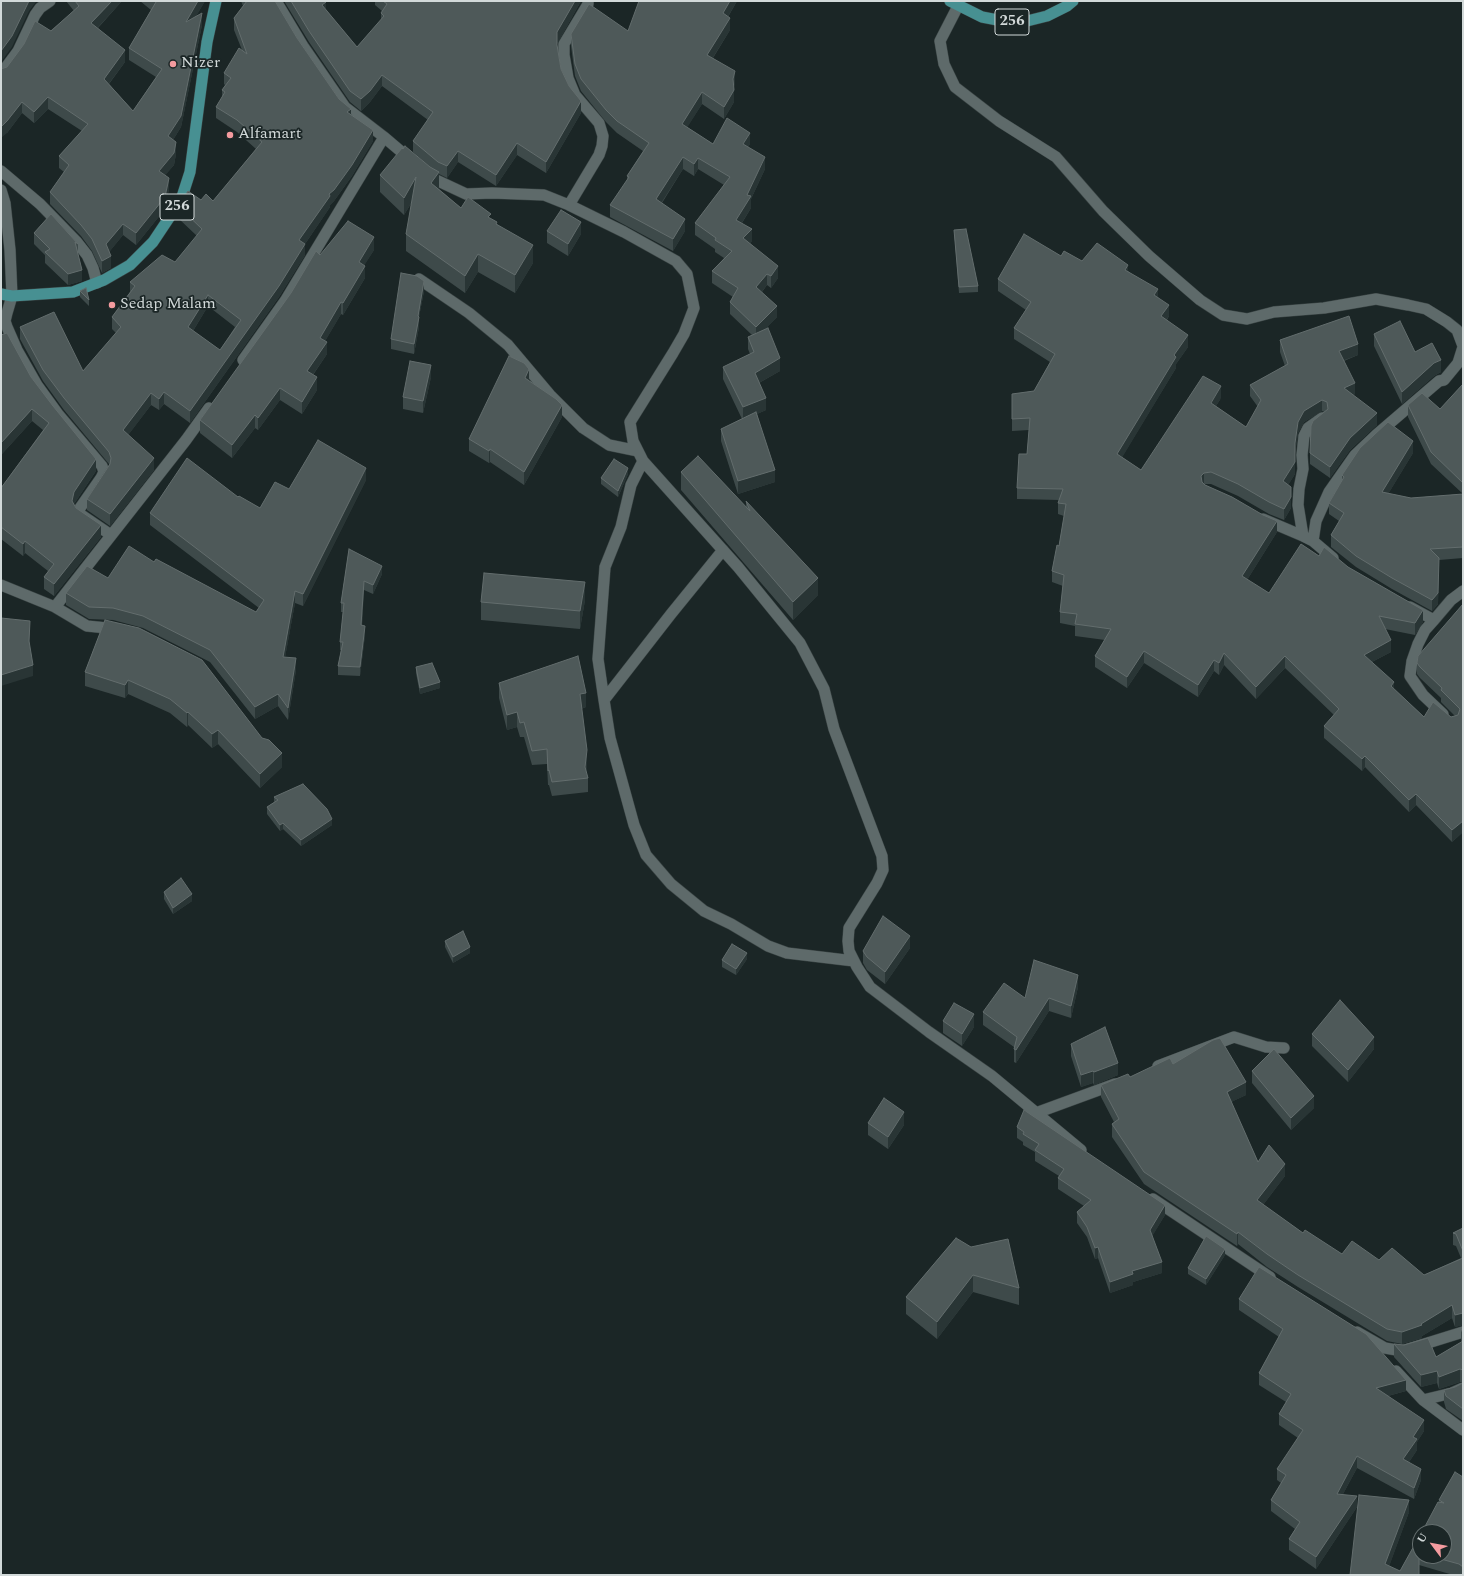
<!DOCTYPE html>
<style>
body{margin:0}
#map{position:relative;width:1464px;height:1576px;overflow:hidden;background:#1b2626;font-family:Spectral,serif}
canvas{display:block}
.frame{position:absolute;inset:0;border:2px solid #d2d9d9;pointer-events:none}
.north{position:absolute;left:1412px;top:1524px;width:40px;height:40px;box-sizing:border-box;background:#1b2626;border:1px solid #646e6e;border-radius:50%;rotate:302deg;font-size:11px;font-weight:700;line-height:16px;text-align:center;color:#d2d9d9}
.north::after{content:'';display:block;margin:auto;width:14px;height:18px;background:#f49b9f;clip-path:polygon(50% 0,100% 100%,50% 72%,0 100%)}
</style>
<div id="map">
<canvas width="1464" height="1576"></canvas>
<div class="frame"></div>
<div class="north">U</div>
</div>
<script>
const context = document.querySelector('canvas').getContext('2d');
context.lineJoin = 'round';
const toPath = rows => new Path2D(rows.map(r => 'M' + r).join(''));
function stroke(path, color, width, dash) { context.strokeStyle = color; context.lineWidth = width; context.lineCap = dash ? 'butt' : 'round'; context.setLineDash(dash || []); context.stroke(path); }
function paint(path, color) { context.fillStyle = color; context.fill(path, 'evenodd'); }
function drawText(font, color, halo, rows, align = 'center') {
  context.font = font + ' Spectral,serif'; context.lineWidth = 3.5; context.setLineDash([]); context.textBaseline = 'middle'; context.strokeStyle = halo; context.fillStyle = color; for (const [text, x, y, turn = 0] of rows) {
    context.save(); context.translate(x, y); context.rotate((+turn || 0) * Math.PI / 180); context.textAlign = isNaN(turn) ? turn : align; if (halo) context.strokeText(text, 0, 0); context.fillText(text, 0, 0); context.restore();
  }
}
const minor = toPath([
 [276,1,303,46,345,107,384,137,411,160],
 [958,6,940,41,944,64,955,87,999,121,1056,157,1103,211,1149,256,1200,300,1223,315,1247,319,1274,312,1324,308,1376,299,1408,305,1426,309,1447,322,1457,330,1463,346],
 [1,74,18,51,35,15,40,8,50,1],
 [1,171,40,204,76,241,87,255,93,268,97,283],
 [427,174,434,179,466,194,492,193,544,195,569,205,624,232,676,261,687,274,694,308,684,334,673,353,630,422,633,441,643,461,738,567,800,643,824,689,834,729,882,856,883,870,877,883,849,928,848,941,849,951,857,967,870,987,929,1032,992,1076,1081,1150],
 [1,190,5,203,10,250,12,296,7,313,5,321,7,327,17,350,37,385,58,414,102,466,104,472,101,478,80,508,79,511,80,514,111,535],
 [569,205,599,155,602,146,603,136,599,123,575,95,568,78,564,55,564,44,588,4,588,1],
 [419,279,469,313,508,345,551,396,583,428,609,445,638,451],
 [243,360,285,301,384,137],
 [1263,519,1303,536],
 [1313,541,1303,536,1298,505,1299,489,1303,469,1302,455,1304,436,1308,428,1322,418],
 [723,550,671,614,604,700,610,738,634,825,646,855,671,884,704,911,731,924,768,946,787,953,854,961],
 [1333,558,1313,541,1316,521,1329,492,1355,455,1376,435,1439,381,1444,380,1458,363,1463,347],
 [1,585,55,607,87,626,117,629],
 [55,607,186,440,209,408],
 [1410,607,1434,620,1451,600,1463,591],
 [1434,620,1425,630,1418,644,1412,661,1410,676,1423,695,1443,714],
 [604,700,598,659,605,567,621,527,631,485,643,461],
 [1158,1066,1234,1037,1266,1047,1284,1048],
 [1036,1113,1115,1084],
 [1153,1199,1270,1277],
 [1357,1332,1385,1348,1402,1351,1463,1332],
 [1396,1371,1423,1400,1452,1393,1463,1388],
 [1423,1400,1463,1430]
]);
const primary = toPath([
 [950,1,982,17,1008,22,1027,21,1047,16,1067,6,1073,1],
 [1,294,12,296,73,292,104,280,130,265,153,242,181,200,190,172,207,42,216,1]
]);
stroke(minor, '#3a4444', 12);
stroke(primary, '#3a4444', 12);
stroke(minor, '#5e6a6a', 11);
stroke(primary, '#479092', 11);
paint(toPath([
 [66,1,122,1,98,28,125,62,109,84,133,111,156,77,129,60,129,48,151,10,140,1,205,1,196,16,202,25,181,127,173,140,176,154,174,165,165,175,169,189,165,209,136,245,123,235,109,252,111,268,102,273,92,251,81,236,50,204,50,192,64,172,59,168,59,156,82,131,48,109,34,123,22,113,7,133,7,67,74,11],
 [241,1,275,1,297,38,339,99,373,141,352,176,334,201,330,205,330,207,305,244,305,255,279,297,190,423,164,404,159,410,151,405,128,435,154,470,110,526,87,510,87,499,109,465,109,464,64,410,43,381,20,339,20,327,83,371,116,333,112,329,112,317,130,292,130,282,175,262,197,236,178,218,178,206,201,200,213,201,256,149,237,132,216,118,216,107,222,98,222,90,225,85,224,84,224,73,242,50,234,30,234,18,243,6],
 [208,306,235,327,220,350,193,331],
 [284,1,326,1,326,10,357,47,381,20,381,13,382,11,375,5,375,1,581,1,557,44,561,69,569,86,581,113,546,173,517,155,496,186,458,162,447,178,439,174,439,189,461,208,491,219,497,224,533,263,515,293,478,272,465,293,406,251,406,234,412,202,404,215,380,192,380,175,430,167,432,169,413,152,413,141,428,120,382,86,370,102,361,111,350,102,309,42],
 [737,1,728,17,730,30,713,58,735,83,734,86,734,102,724,119,702,104,687,127,713,144,750,144,748,147,765,169,751,199,751,208,742,223,752,241,750,243,778,278,771,288,767,285,762,292,777,317,766,328,780,371,759,383,766,410,757,414,775,482,738,494,721,441,721,429,742,419,723,379,723,367,750,354,748,349,748,337,752,335,730,314,730,302,733,297,712,283,712,271,724,258,715,252,715,249,695,235,695,223,724,185,698,169,694,176,683,169,662,203,685,231,673,251,610,217,610,205,627,181,627,176,643,151,617,133,606,122,581,91,575,76,571,46,571,34,628,31,664,2],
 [51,214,78,244,78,255,82,281,68,285,45,263,45,255,34,244,34,233],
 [954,230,978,286,978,292,959,293],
 [547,231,581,234,568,256,547,243],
 [374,250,364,265,365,278,343,315,341,314,325,341,327,354,313,375,317,390,302,414,280,400,258,430,255,428,232,458,200,433,200,420,320,255],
 [1061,256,1082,261,1128,271,1158,297,1169,316,1167,320,1188,347,1176,364,1176,368,1122,457,1141,470,1221,398,1216,406,1246,427,1258,407,1250,396,1250,385,1285,366,1280,352,1280,340,1358,355,1344,361,1355,394,1353,395,1377,425,1350,450,1330,478,1310,464,1310,453,1324,412,1322,411,1304,422,1298,433,1295,454,1295,474,1288,485,1291,508,1284,520,1269,514,1238,496,1211,484,1204,484,1277,532,1247,580,1269,593,1319,556,1348,567,1423,622,1415,635,1385,629,1391,652,1372,662,1394,689,1424,717,1451,717,1455,716,1441,702,1441,698,1420,678,1417,674,1417,663,1463,604,1463,832,1452,842,1416,805,1409,812,1365,767,1362,771,1324,738,1324,726,1334,715,1285,668,1256,699,1224,665,1219,675,1214,671,1198,697,1144,663,1127,688,1095,667,1095,656,1105,640,1075,636,1075,626,1060,623,1060,612,1063,586,1052,582,1052,571,1059,546,1064,516,1058,514,1058,503,1059,500,1017,499,1017,488,1027,454,1029,430,1012,431,1012,394,1034,391,1050,362,1014,339,1014,328,1026,310,998,291,998,279],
 [80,291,89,300,89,306,80,297],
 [424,291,419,317,419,327,414,354,391,349,391,339],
 [1374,334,1415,352,1441,372,1434,376,1402,404,1374,346],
 [1,335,31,377,96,471,74,504,76,508,101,537,54,596,44,589,44,577,48,571,25,553,23,556,1,539,1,488,43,430,32,421,1,455],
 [431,377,423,413,403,409,403,397],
 [529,381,562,417,524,485,490,462,489,463,469,451,469,439],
 [1463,384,1463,494,1431,464,1408,417,1408,405,1440,409],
 [1413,453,1388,494,1411,498,1463,494,1463,558,1439,560,1438,604,1432,611,1392,589,1356,567,1331,547,1331,535,1339,521,1329,514,1329,503,1342,481,1342,475],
 [681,472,746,508,746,501,818,595,793,620,681,490],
 [628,474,618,497,601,484,601,478],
 [366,480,303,606,295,603,285,657,296,670,288,720,278,706,255,719,210,662,143,628,113,620,89,619,66,605,66,593,108,578,256,612,259,608,150,525,150,513,238,497,260,508,289,489],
 [349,549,382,574,373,594,364,590,362,626,365,635,360,676,338,675,338,666,341,650,340,650,340,642,343,612,341,612,341,603],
 [585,600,580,629,481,620,481,602],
 [105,620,282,767,260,788,218,744,212,748,188,725,187,727,170,713,128,694,125,698,85,686,85,672],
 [416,667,440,688,420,694,416,673],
 [499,683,586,707,581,709,587,765,586,771,588,778,588,792,552,796,549,785,548,785,547,764,532,765,524,737,520,737,517,727,507,730,499,698],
 [274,797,332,825,301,846,283,829,280,831,267,814,267,807,274,802],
 [164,892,192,901,173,914,164,899],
 [445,941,470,953,453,963,445,947],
 [910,948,885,984,867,970,863,963,863,951],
 [747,959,736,975,722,967,722,960],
 [1078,987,1071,1018,1049,1011,1016,1063,1014,1062,1014,1047,983,1025,983,1012,1025,998],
 [943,1021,974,1027,962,1046,943,1033],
 [1312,1034,1374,1049,1348,1082,1312,1046],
 [1071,1044,1118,1075,1094,1085,1093,1083,1081,1087,1071,1056],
 [1173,1064,1246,1095,1231,1102,1258,1162,1285,1176,1263,1205,1303,1233,1342,1254,1379,1260,1424,1275,1461,1258,1456,1246,1453,1245,1453,1233,1463,1228,1463,1325,1455,1327,1452,1318,1422,1336,1422,1338,1402,1344,1387,1341,1298,1287,1267,1267,1238,1244,1237,1246,1144,1184,1112,1137,1112,1124,1114,1122,1101,1097,1101,1085,1130,1077],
 [1252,1071,1314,1108,1291,1130,1252,1083],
 [868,1123,904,1125,888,1149,868,1135],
 [1017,1127,1165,1215,1152,1236,1162,1273,1133,1282,1133,1285,1110,1293,1098,1258,1095,1259,1087,1237,1077,1223,1077,1212,1084,1206,1058,1189,1058,1178,1059,1176,1035,1161,1035,1152,1023,1145,1023,1142,1017,1138],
 [956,1238,1019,1288,1019,1305,973,1292,937,1339,906,1314,906,1297],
 [1225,1255,1206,1285,1188,1274,1188,1268],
 [1239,1299,1406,1391,1388,1396,1424,1431,1417,1442,1417,1450,1409,1462,1421,1480,1414,1499,1357,1468,1343,1494,1357,1507,1316,1569,1289,1550,1289,1539,1295,1529,1271,1511,1271,1500,1281,1483,1277,1480,1277,1469,1298,1438,1279,1425,1279,1414,1286,1402,1259,1385,1259,1373,1279,1337,1239,1310],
 [1463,1327,1463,1382,1460,1382,1439,1389,1437,1383,1421,1387,1394,1357,1394,1344,1436,1357,1461,1342,1461,1328],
 [1463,1383,1463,1421,1446,1409,1444,1402,1444,1390,1455,1387],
 [1463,1477,1463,1575,1453,1575,1419,1565,1419,1575,1350,1575,1409,1512,1389,1566,1400,1571,1420,1535,1420,1556,1444,1556,1439,1500]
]), '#3e4a4a');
paint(toPath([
 [29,1,38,1,36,2,29,11,12,47,1,62,1,51],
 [112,1,122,1,91,35,91,23],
 [198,1,205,1,186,34,186,22],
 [575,1,581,1,557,44,557,32],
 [730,1,737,1,723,25,723,13],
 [326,2,326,13,322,5],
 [202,13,202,25,181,127,168,148,168,136],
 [730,18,730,30,707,67,707,55],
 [125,50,125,62,104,90,104,79],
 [735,71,735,83,733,91,733,79],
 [382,75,382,86,370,102,361,111,361,99],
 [734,90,734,102,724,119,724,107],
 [702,92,702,104,682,136,682,124],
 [48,97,48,109,34,123,34,112],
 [581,101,581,113,546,173,546,162],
 [22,102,22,113,7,133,1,138,1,127],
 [351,109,351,120,347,112],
 [373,130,373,141,352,176,334,201,330,205,330,207,305,244,305,255,279,297,190,423,190,411,299,240],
 [750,133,750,144,743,156,743,144],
 [176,142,176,154,174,165,159,183,159,171],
 [517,143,517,155,496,186,496,175],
 [458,151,458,162,447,178,447,166],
 [683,157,683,169,656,211,656,199],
 [765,157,765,169,751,199,751,208,736,232,736,220,747,195],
 [698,158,698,169,694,176,694,164],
 [439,172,439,189,431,200,431,183],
 [416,177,416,195,404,215,404,198],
 [169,178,169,189,165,209,136,245,136,233],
 [685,219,685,231,673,251,673,239],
 [581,222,581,234,568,256,568,244],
 [123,224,123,235,106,256,106,244],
 [752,229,752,241,743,250,743,238],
 [374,237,374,250,359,274,359,262],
 [533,245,533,263,515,293,515,275],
 [478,254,478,272,465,293,465,276],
 [111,256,111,268,102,273,102,261],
 [1128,265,1128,276,1125,270],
 [365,266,365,278,343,315,343,303],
 [778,266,778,278,771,288,771,276],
 [82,270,82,281,68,285,68,274],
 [767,274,767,285,756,299,756,287],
 [424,281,424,291,419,317,419,327,414,354,414,344],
 [1158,289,1158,300,1154,295],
 [208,295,208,306,188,339,188,327],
 [341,302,341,314,320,350,320,338],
 [1169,305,1169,316,1161,327,1161,316],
 [777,306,777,317,756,339,756,327],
 [1188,335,1188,347,1176,364,1176,368,1117,466,1117,454,1174,355],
 [327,342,327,354,307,383,307,371],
 [1358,344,1358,355,1339,362,1339,351],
 [780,358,780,371,755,385,755,373],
 [1441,360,1441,372,1434,376,1402,404,1402,392,1434,363],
 [431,365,431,377,423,413,423,401],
 [529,369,529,381,525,378],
 [317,377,317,390,302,414,302,402],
 [1355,383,1355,394,1344,399,1344,388],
 [1221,386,1221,398,1211,414,1211,403],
 [280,388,280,400,258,430,258,418],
 [164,392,164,404,159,410,159,399],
 [151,393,151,405,123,442,123,430],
 [766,398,766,410,743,420,743,407],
 [1322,400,1322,411,1304,422,1298,433,1295,454,1295,474,1283,493,1283,481,1295,443,1298,422,1304,411],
 [562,405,562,417,524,485,524,472],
 [32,409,32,421,1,455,1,443],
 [1377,413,1377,425,1350,450,1330,478,1330,467,1350,438],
 [255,415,255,428,232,458,232,445],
 [1413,441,1413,453,1382,504,1382,492],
 [490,449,490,462,489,463,489,451],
 [154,458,154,470,110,526,110,514],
 [96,459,96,471,74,504,72,501,74,492],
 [366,468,366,480,303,606,303,594],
 [628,468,628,474,618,497,618,491],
 [775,470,775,482,738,494,738,481],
 [1204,473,1204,484,1201,488,1201,476],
 [1291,497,1291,508,1284,520,1284,509],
 [1277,521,1277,532,1242,588,1242,576],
 [101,525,101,537,54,596,54,584],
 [25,541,25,553,23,556,23,544],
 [1439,558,1438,604,1432,611,1432,600],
 [382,566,382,574,373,594,373,585],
 [818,578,818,595,793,620,793,602],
 [364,581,364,590,361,634,361,625],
 [585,582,585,600,580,629,580,611],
 [295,591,295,603,283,669,283,657],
 [1423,610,1423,622,1415,635,1415,623],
 [30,621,30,632,29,652,29,641],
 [365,626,365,635,360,676,360,667],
 [1391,640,1391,652,1364,666,1364,655],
 [1144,651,1144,663,1127,688,1127,677],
 [1224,653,1224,665,1219,675,1219,663],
 [1285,656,1285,668,1256,699,1256,687],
 [296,658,296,670,288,720,288,708],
 [1214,660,1214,671,1198,697,1198,685],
 [33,665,33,676,1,686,1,675],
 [128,680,128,694,125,698,125,685],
 [440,682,440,688,420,694,420,688],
 [1394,682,1394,694,1391,686],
 [586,693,586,707,580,709,580,694],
 [278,694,278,706,255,719,255,707],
 [188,712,188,725,187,727,187,713],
 [517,712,517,727,507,730,507,715],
 [218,730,218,744,212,748,212,734],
 [587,750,587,765,586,778,585,767],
 [282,753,282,767,260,788,260,774],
 [1365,756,1365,767,1362,771,1362,759],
 [1416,794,1416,805,1409,812,1409,800],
 [332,819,332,825,301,846,301,840],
 [1463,821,1463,832,1452,842,1452,830],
 [283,823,283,829,280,831,280,825],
 [192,894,192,901,173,914,173,908],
 [910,936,910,948,885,984,885,972],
 [470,947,470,953,453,963,453,957],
 [747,953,747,959,736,975,736,969],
 [1078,975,1078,987,1071,1018,1071,1006],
 [1049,998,1049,1011,1016,1063,1016,1050],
 [974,1014,974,1027,962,1046,962,1034],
 [1374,1037,1374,1049,1348,1082,1348,1070],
 [1118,1063,1118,1075,1094,1085,1094,1072],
 [1093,1071,1093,1083,1081,1087,1081,1075],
 [1246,1082,1246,1095,1227,1104,1227,1092],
 [1314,1096,1314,1108,1291,1130,1291,1118],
 [904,1112,904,1125,888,1149,888,1137],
 [1285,1164,1285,1176,1257,1213,1257,1200],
 [1165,1205,1165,1215,1150,1240,1150,1230],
 [1238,1232,1238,1244,1237,1246,1237,1234],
 [1098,1247,1098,1258,1095,1259,1095,1248],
 [1225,1249,1225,1255,1206,1285,1206,1279],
 [1162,1262,1162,1273,1133,1282,1133,1285,1110,1293,1110,1282,1132,1271],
 [973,1275,973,1292,937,1339,937,1322],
 [1452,1305,1452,1318,1422,1336,1422,1338,1402,1344,1402,1332,1421,1324],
 [1463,1313,1463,1325,1455,1327,1455,1315],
 [1460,1369,1460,1382,1439,1389,1439,1377],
 [1437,1371,1437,1383,1421,1387,1421,1375],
 [1406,1380,1406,1391,1376,1399,1376,1388],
 [1424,1420,1424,1431,1417,1442,1417,1450,1403,1471,1403,1459,1413,1437],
 [1357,1456,1357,1468,1337,1505,1337,1494],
 [1421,1469,1421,1480,1414,1499,1414,1488],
 [1357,1496,1357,1507,1316,1569,1316,1557],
 [1409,1500,1409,1512,1386,1575,1385,1564]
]), '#293535');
const building = toPath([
 [1,1,29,1,12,36,1,51,1,1],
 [75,1,112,1,91,23,125,50,104,79,133,111,162,69,129,48,156,2,155,1,198,1,186,22,202,13,181,116,168,136,176,142,174,153,159,171,169,178,165,197,136,233,123,224,106,244,111,256,102,261,92,239,81,225,50,192,69,165,59,156,88,124,48,97,34,112,22,102,7,121,1,127,1,69,7,67,24,44,35,21,51,31,79,6,75,1],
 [247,1,275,1,297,38,339,99,351,109,347,112,373,130,352,165,334,190,329,194,330,196,299,240,305,244,279,286,190,411,164,392,159,399,151,393,123,430,154,458,110,514,87,499,110,464,111,458,109,452,64,398,43,370,20,327,54,312,83,371,121,327,112,317,135,286,130,282,162,255,175,262,202,229,178,206,188,191,201,200,206,194,213,201,262,142,237,120,216,107,225,92,222,90,231,78,224,73,239,48,247,54,234,18,247,1],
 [208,295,241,320,220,350,188,327,208,295],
 [291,1,326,1,326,2,322,5,357,47,384,16,381,13,387,4,383,1,575,1,557,32,557,45,561,69,569,86,581,101,546,162,517,143,496,175,458,151,447,166,438,162,413,141,433,112,382,75,370,91,361,99,350,91,309,31,291,1],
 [639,1,663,1,664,2,665,1,730,1,723,13,730,18,707,55,735,71,733,79,734,90,724,107,702,92,682,124,713,144,727,118,750,133,743,144,765,157,747,195,751,196,736,220,752,229,743,238,778,266,771,276,767,274,756,287,777,306,756,327,730,302,738,288,712,271,732,251,715,240,716,238,695,223,730,177,698,158,694,164,683,157,656,199,685,219,673,239,610,205,629,177,627,176,649,143,617,121,606,110,581,79,575,64,571,34,589,4,628,31,639,1],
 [405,146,430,167,439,172,431,183,461,208,468,197,491,214,488,217,497,222,496,224,533,245,515,275,478,254,465,276,406,234,416,177,404,198,380,175,402,148,403,149,405,146],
 [561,210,581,222,568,244,547,231,561,210],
 [51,214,78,244,75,242,82,270,68,274,45,252,50,249,34,233,51,214],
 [348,221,374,237,359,262,365,266,343,303,341,302,320,338,327,342,307,371,317,377,302,402,280,388,258,418,255,415,232,445,200,420,291,293,316,251,320,255,348,221],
 [966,229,978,286,959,287,954,230,966,229],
 [1024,234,1061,256,1064,251,1082,261,1097,243,1128,265,1125,270,1158,289,1154,295,1169,305,1161,316,1188,335,1174,355,1176,357,1117,454,1141,470,1203,376,1221,386,1211,403,1246,427,1261,400,1250,385,1288,364,1280,340,1349,316,1358,344,1339,351,1355,383,1344,388,1377,413,1350,438,1330,467,1310,453,1311,426,1313,421,1328,409,1327,402,1322,400,1304,411,1298,422,1295,443,1295,462,1283,481,1291,487,1291,497,1284,509,1269,502,1238,484,1211,472,1204,473,1201,476,1202,482,1205,485,1232,497,1263,515,1277,521,1242,576,1269,593,1301,544,1319,556,1324,547,1348,567,1423,610,1415,623,1379,616,1391,640,1364,655,1394,682,1391,686,1424,717,1433,702,1451,717,1458,715,1460,709,1441,690,1442,688,1420,667,1417,663,1418,656,1463,604,1463,821,1452,830,1416,794,1409,800,1365,756,1362,759,1324,726,1339,709,1285,656,1256,687,1224,653,1219,663,1214,660,1198,685,1144,651,1127,677,1095,656,1111,629,1075,624,1077,614,1060,612,1064,575,1052,571,1057,545,1059,546,1066,504,1058,503,1063,489,1017,488,1019,454,1027,454,1030,418,1012,419,1012,394,1034,391,1055,354,1014,328,1031,302,998,279,1024,234],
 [401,273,417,276,424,281,418,316,419,317,414,344,391,339,401,273],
 [86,288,89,300,80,291,86,288],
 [1400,321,1415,352,1432,343,1441,360,1434,363,1402,392,1374,334,1400,321],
 [768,328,780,358,755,373,766,398,743,407,723,367,754,352,748,337,768,328],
 [7,333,31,377,53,406,96,459,74,492,72,501,76,508,101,525,54,584,44,577,54,564,25,541,23,544,1,527,1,528,1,488,49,423,32,409,1,443,1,335,7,333],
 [509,356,524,363,529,369,525,378,556,399,562,405,524,472,490,449,489,451,469,439,509,356],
 [410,361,431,365,423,401,403,397,410,361],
 [1463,384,1463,483,1431,452,1408,405,1422,393,1440,409,1463,384],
 [756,412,775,470,738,481,721,429,756,412],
 [1388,422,1413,441,1382,492,1411,498,1463,494,1463,547,1430,549,1439,558,1438,593,1432,600,1392,578,1356,556,1331,535,1344,513,1329,503,1344,477,1342,475,1360,448,1388,422],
 [318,440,366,468,303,594,295,591,283,657,296,658,288,708,278,694,255,707,210,650,143,616,113,608,89,607,66,593,87,566,108,578,129,546,154,562,156,559,256,612,264,600,150,513,187,458,238,497,239,496,260,508,275,482,289,489,318,440],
 [698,456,750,511,746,501,818,578,793,602,681,472,698,456],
 [614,459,628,468,618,491,601,478,614,459],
 [349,549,382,566,373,585,364,581,361,625,365,626,360,667,338,666,343,642,340,642,344,603,341,603,349,549],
 [484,573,585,582,580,611,481,602,484,573],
 [1,618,30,621,29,641,33,665,1,675,1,618],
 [105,620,139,628,202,660,262,738,269,740,282,753,260,774,218,730,212,734,188,712,187,713,170,699,128,680,125,685,85,672,105,620],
 [578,656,586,693,580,694,587,750,585,767,588,778,552,782,549,770,548,771,547,749,532,751,524,722,520,723,517,712,507,715,499,683,578,656],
 [432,663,440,682,420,688,416,667,432,663],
 [303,784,327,809,332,819,301,840,283,823,280,825,267,807,278,800,274,797,303,784],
 [181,878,192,894,173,908,164,892,181,878],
 [883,916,910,936,885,972,867,957,863,951,883,916],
 [463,931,470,947,453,957,445,941,463,931],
 [732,944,747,953,736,969,722,960,732,944],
 [1034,960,1078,975,1071,1006,1049,998,1016,1050,1014,1049,1017,1037,983,1012,1004,983,1025,998,1034,960],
 [1340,1000,1374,1037,1348,1070,1312,1034,1340,1000],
 [954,1003,974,1014,962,1034,943,1021,954,1003],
 [1105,1027,1118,1063,1094,1072,1093,1071,1081,1075,1071,1044,1105,1027],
 [1220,1038,1246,1082,1227,1092,1258,1162,1269,1145,1285,1164,1257,1200,1303,1233,1305,1230,1342,1254,1352,1241,1379,1260,1392,1248,1424,1275,1463,1258,1463,1313,1455,1315,1452,1305,1421,1324,1422,1325,1402,1332,1387,1329,1298,1275,1267,1254,1238,1232,1237,1234,1144,1172,1112,1124,1119,1119,1101,1085,1128,1074,1130,1077,1170,1058,1173,1064,1213,1040,1220,1038],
 [1274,1049,1314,1096,1291,1118,1252,1071,1274,1049],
 [884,1098,904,1112,888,1137,868,1123,884,1098],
 [1024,1110,1165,1205,1150,1230,1162,1262,1132,1271,1133,1274,1110,1282,1098,1247,1095,1248,1087,1227,1077,1212,1091,1200,1058,1178,1064,1169,1035,1150,1039,1144,1023,1134,1024,1132,1017,1127,1024,1110],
 [1463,1228,1463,1251,1456,1234,1453,1233,1463,1228],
 [1206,1236,1225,1249,1206,1279,1188,1268,1206,1236],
 [956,1238,971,1247,1008,1239,1019,1288,973,1275,937,1322,906,1297,956,1238],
 [1259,1267,1366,1334,1406,1380,1376,1388,1424,1420,1413,1437,1417,1439,1403,1459,1421,1469,1414,1488,1357,1456,1337,1494,1357,1496,1316,1557,1289,1539,1300,1522,1271,1500,1286,1475,1277,1469,1303,1430,1279,1414,1291,1394,1259,1373,1283,1329,1239,1299,1259,1267],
 [1463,1327,1463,1334,1461,1328,1463,1327],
 [1428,1338,1436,1357,1463,1341,1463,1370,1460,1369,1439,1377,1437,1371,1421,1375,1394,1344,1404,1345,1428,1338],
 [1463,1383,1463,1409,1446,1396,1444,1390,1455,1387,1463,1383],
 [1455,1472,1463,1477,1463,1567,1459,1564,1430,1556,1444,1556,1444,1532,1422,1532,1438,1502,1444,1503,1439,1500,1455,1472],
 [1359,1495,1409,1500,1385,1564,1400,1571,1420,1535,1420,1553,1419,1553,1419,1575,1350,1575,1359,1495]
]);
paint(building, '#4e5959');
stroke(building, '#636d6d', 1);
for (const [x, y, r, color] of [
 [173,64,4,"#f49b9f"],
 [230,135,4,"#f49b9f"],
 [112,305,4,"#f49b9f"]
]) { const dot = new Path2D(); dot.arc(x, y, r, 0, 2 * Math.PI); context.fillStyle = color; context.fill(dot); stroke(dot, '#1b2626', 1.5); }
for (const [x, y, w] of [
 [1012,22,34],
 [177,207,34]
]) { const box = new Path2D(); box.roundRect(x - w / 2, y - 13, w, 26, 3); context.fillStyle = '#1b2626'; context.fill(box); stroke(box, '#d2d9d9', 1); }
drawText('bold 15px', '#d2d9d9', null, [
 ["256",1012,22],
 ["256",177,207]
]);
drawText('16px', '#d2d9d9', '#1b2626', [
 ["Nizer",181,64],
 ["Alfamart",238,135],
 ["Sedap Malam",120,305]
], 'left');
</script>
